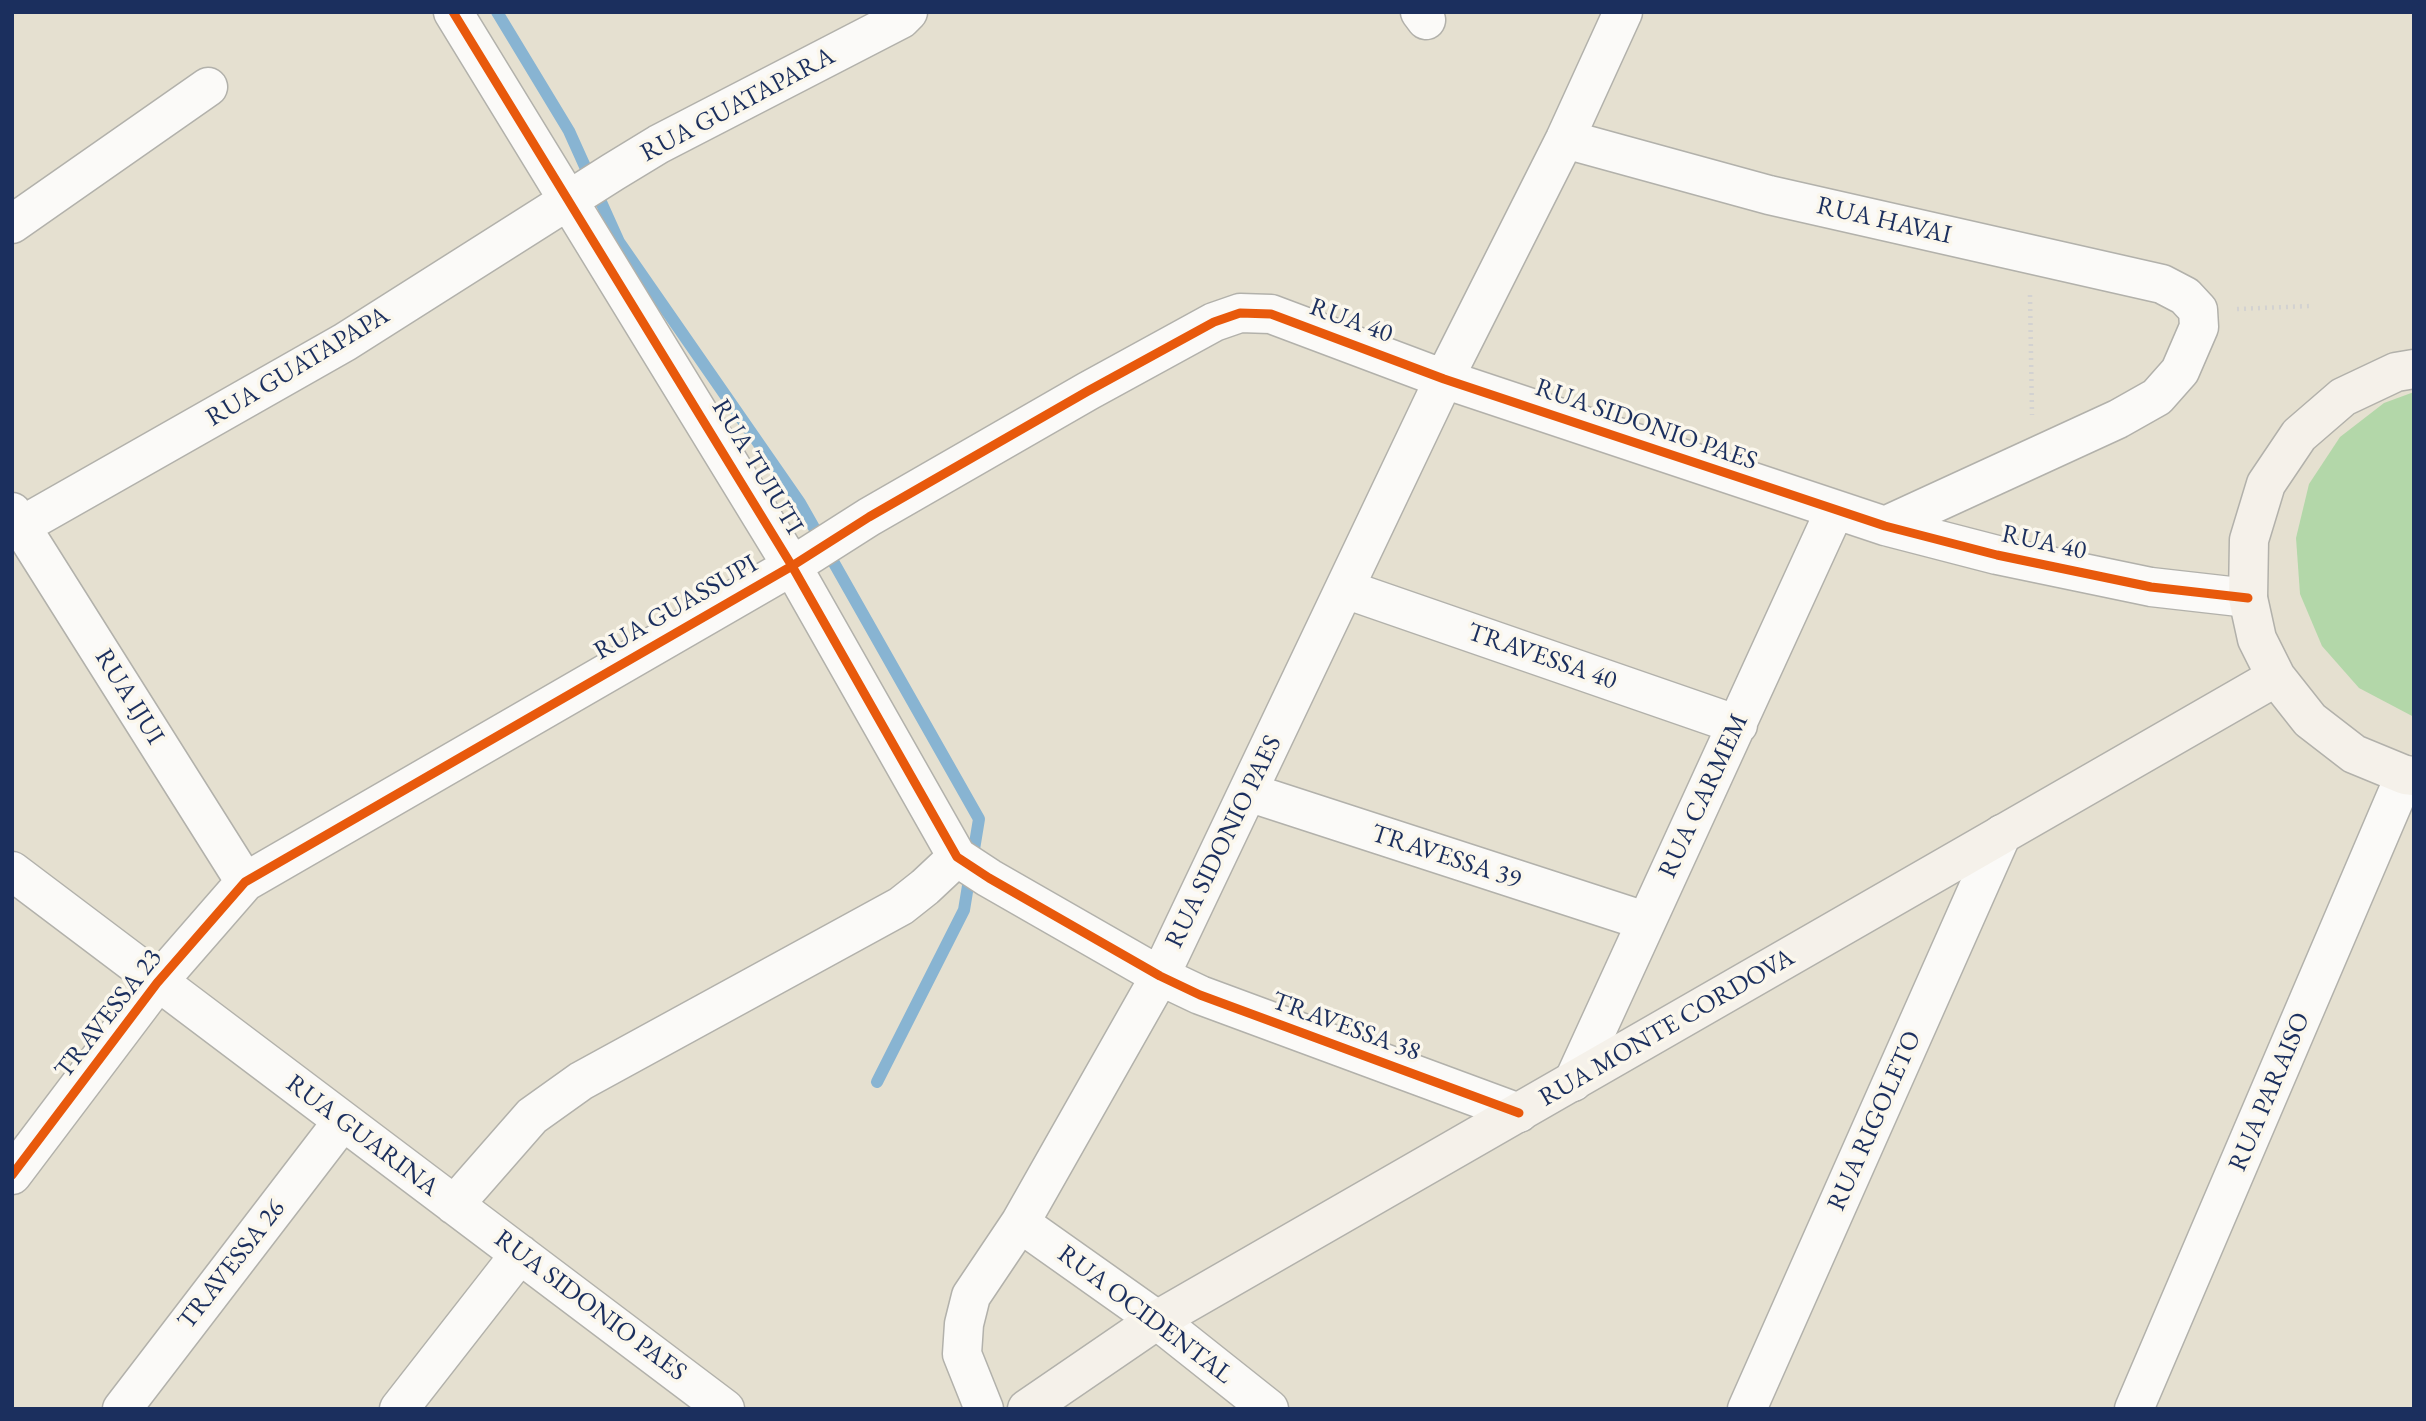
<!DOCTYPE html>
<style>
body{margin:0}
#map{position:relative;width:2426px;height:1421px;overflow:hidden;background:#e5e0d0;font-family:"EB Garamond",serif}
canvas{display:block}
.frame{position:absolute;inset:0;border:14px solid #1b2f5e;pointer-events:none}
</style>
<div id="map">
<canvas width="2426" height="1421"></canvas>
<div class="frame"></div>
</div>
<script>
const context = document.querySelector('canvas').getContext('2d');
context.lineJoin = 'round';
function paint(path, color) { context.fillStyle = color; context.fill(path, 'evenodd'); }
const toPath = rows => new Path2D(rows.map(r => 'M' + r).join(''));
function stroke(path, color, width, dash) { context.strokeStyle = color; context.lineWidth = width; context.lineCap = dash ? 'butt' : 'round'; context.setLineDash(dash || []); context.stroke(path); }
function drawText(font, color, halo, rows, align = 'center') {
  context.font = font + ' "EB Garamond",serif'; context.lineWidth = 7; context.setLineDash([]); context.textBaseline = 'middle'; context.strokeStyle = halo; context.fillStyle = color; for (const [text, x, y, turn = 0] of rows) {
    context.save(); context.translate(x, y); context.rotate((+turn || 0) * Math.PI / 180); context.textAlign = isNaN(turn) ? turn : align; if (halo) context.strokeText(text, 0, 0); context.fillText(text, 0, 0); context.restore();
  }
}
paint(toPath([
 [2414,392,2414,717,2359,688,2322,646,2300,594,2296,538,2309,484,2340,437,2384,403]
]), '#b3d7a9');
stroke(toPath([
 [497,12,569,131,619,242,800,503,979,819,964,910,877,1082]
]), '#88b4d2', 12);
const street = toPath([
 [453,12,792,566,957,857,989,878,1160,976,1200,995,1519,1113],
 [1420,12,1426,20],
 [1565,139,1769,195,2162,284,2185,296,2198,310,2199,327,2180,371,2157,397,2118,419,1885,526],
 [12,224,208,87],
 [12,512,245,882],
 [21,526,345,342,613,172,659,144,901,19,908,12],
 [1345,589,1738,725],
 [1248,792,1645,921],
 [12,871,725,1409],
 [1573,1082,1835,510],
 [12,1175,157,983,245,882,792,566,869,517,1088,391,1214,322,1240,313,1271,314,1444,379,1885,526,1997,555,2151,587,2248,598],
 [454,1205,532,1116,581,1081,901,906,925,887,957,857],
 [1020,1223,1157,1320,1269,1409],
 [122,1409,342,1122],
 [399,1409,520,1254],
 [984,1409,962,1354,964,1324,971,1296,1020,1223,1160,976,1444,379,1565,139,1623,12],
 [1747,1409,2002,834],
 [2134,1409,2405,775]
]);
const secondary = toPath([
 [2414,369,2396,372,2343,397,2299,435,2266,484,2249,540,2248,598,2257,639,2276,677,2310,720,2354,754,2405,775,2414,776],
 [1027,1409,1157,1320,2276,677]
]);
stroke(street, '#b2b1ab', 41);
stroke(secondary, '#b2b1ab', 41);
stroke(toPath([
 [2030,295,2032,415],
 [2237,309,2310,306]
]), '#d3d2d1', 4.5, [2, 5]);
stroke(street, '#fbfaf8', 38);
stroke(secondary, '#f5f1ea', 38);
stroke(toPath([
 [453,12,792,566,957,857,989,878,1160,976,1200,995,1519,1113],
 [12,1175,157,983,245,882,792,566,869,517,1088,391,1214,322,1240,313,1271,314,1444,379,1885,526,1997,555,2151,587,2248,598]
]), '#e8590c', 9);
drawText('26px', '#1b2f5e', '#fbf7ec', [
 ["RUA GUATAPARA",738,105,-28],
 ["RUA HAVAI",1884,221,13],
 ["RUA 40",1351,321,20],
 ["RUA GUATAPAPA",298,367,-31],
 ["RUA SIDONIO PAES",1646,425,19],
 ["RUA TUIUTI",757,467,59],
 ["RUA 40",2044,543,12],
 ["RUA GUASSUPI",676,608,-30],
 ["TRAVESSA 40",1542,657,19],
 ["RUA IJUI",129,697,58],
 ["RUA CARMEM",1704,796,-65],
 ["RUA SIDONIO PAES",1224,842,-64],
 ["TRAVESSA 39",1446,857,18],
 ["TRAVESSA 23",109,1014,-52],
 ["TRAVESSA 38",1346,1027,20],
 ["RUA MONTE CORDOVA",1667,1028,-30],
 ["RUA PARAISO",2270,1092,-67],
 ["RUA RIGOLETO",1875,1121,-66],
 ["RUA GUARINA",362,1136,37],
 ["TRAVESSA 26",232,1265,-52],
 ["RUA SIDONIO PAES",590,1306,37],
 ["RUA OCIDENTAL",1145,1315,37]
]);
</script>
